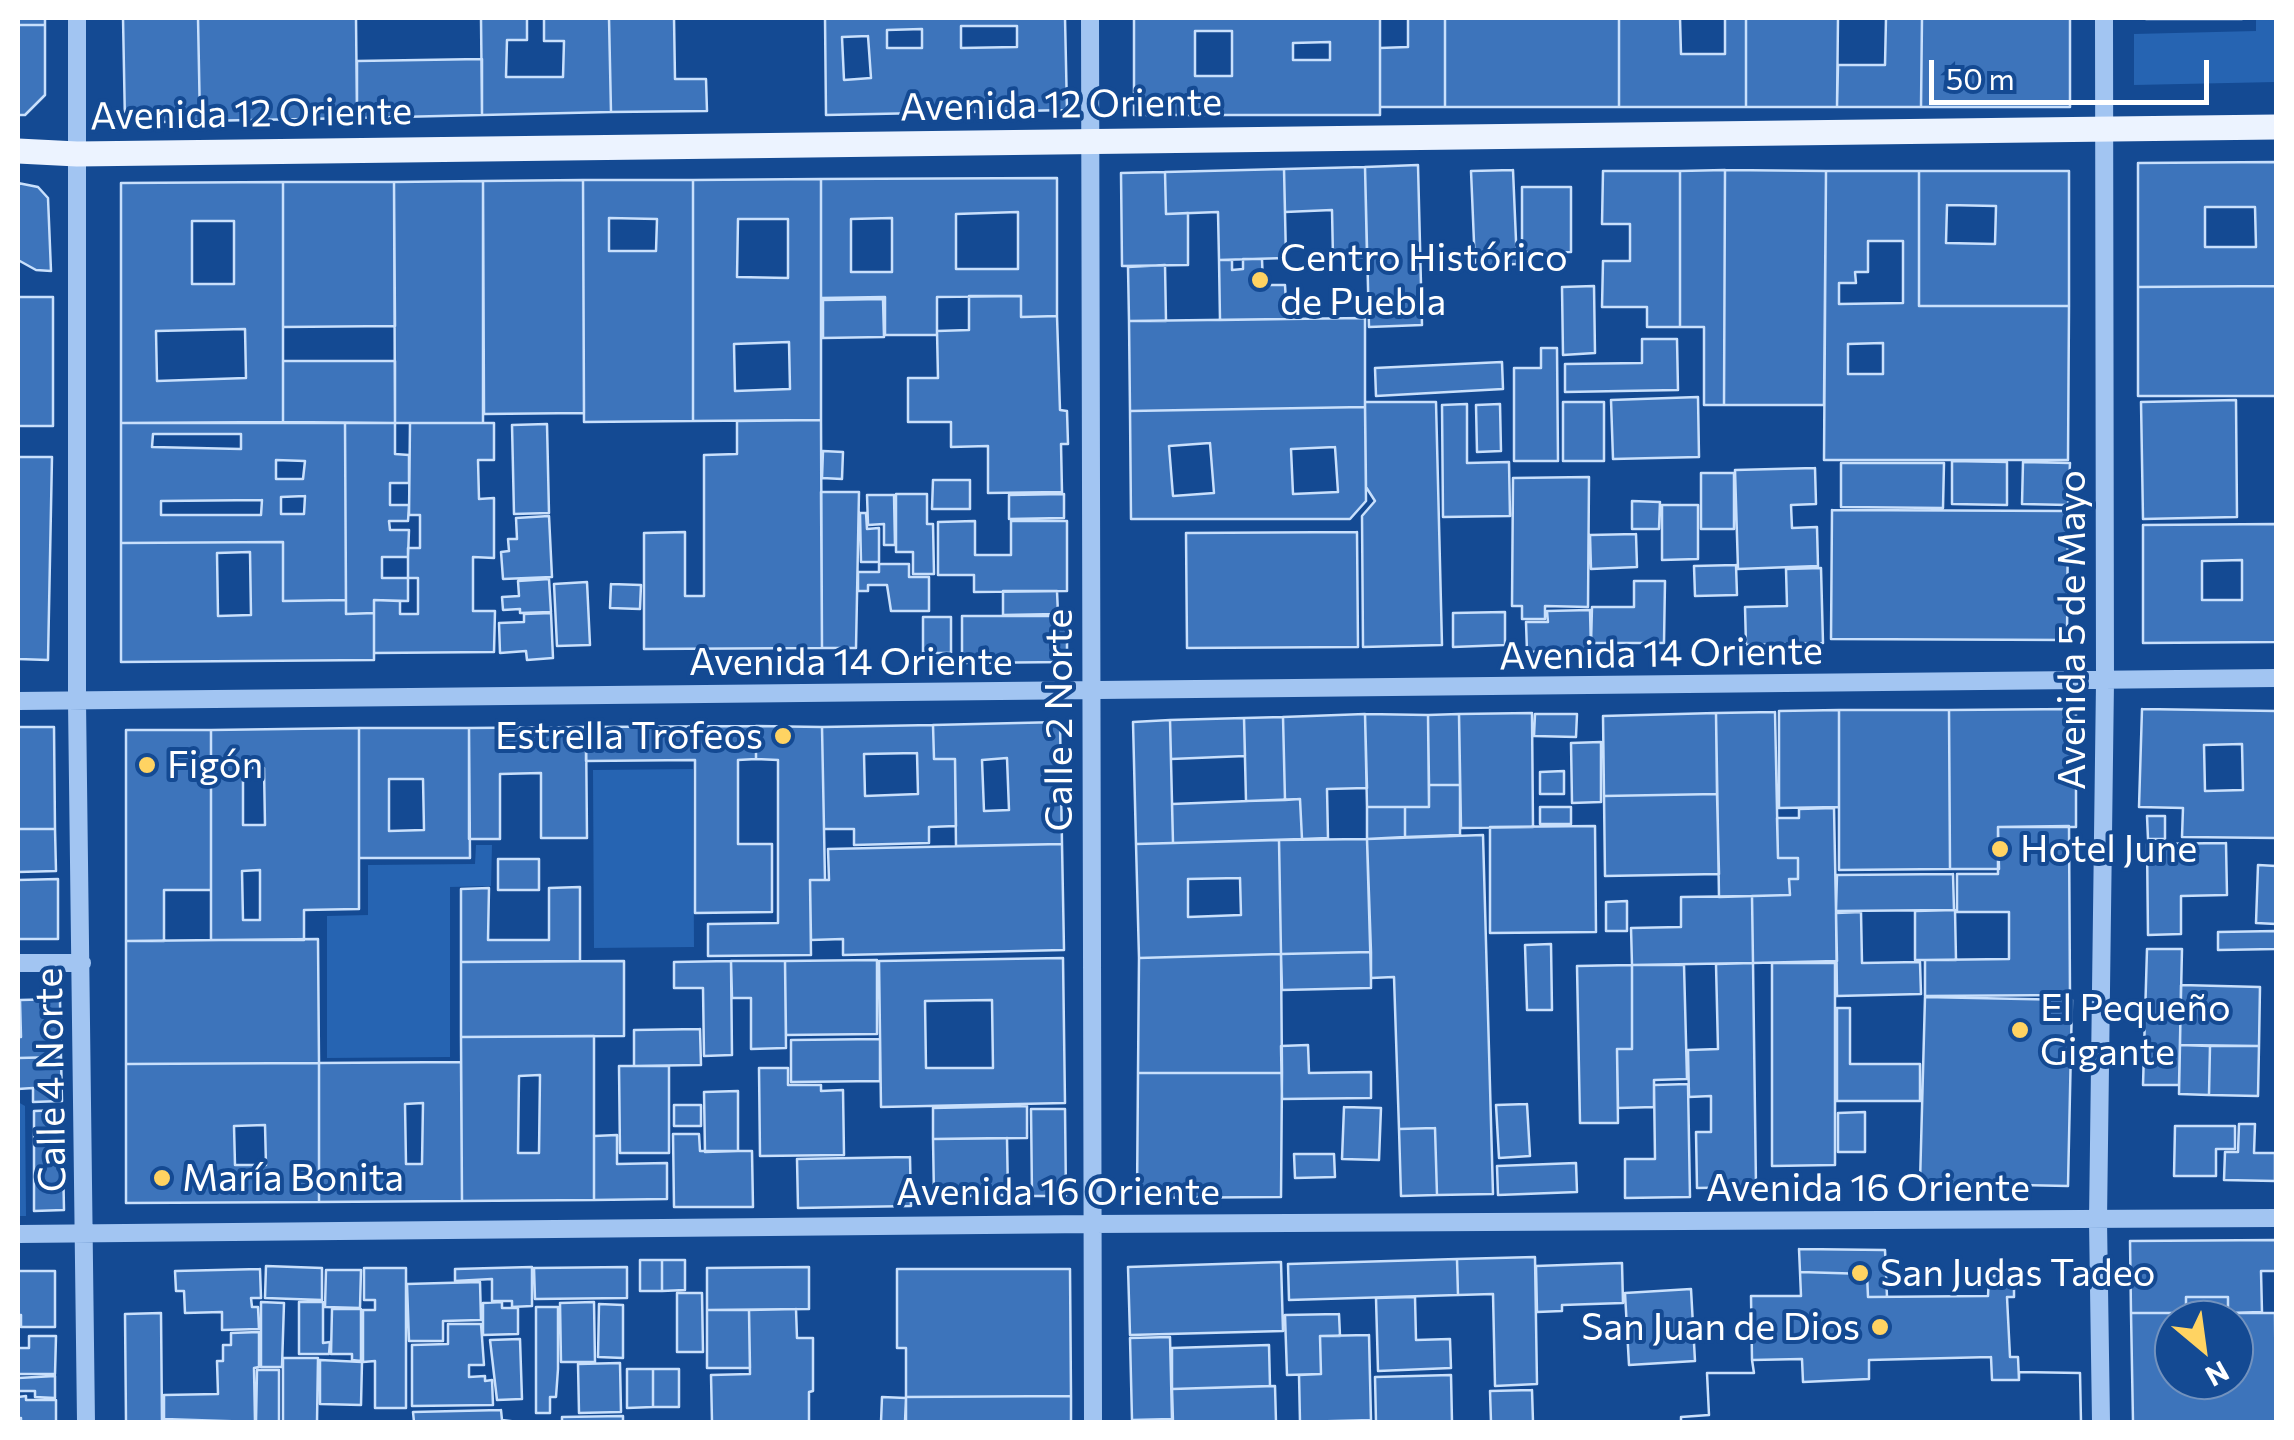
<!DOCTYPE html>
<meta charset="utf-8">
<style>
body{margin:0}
#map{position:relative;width:2294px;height:1440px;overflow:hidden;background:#144a93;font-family:Commissioner,sans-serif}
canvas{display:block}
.frame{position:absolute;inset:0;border:20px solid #fff;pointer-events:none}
.north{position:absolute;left:2154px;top:1300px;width:100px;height:100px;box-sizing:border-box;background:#144a93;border:2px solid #7292be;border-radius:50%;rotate:151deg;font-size:28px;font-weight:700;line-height:40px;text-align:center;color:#fff}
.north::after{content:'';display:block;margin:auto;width:35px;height:45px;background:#ffd362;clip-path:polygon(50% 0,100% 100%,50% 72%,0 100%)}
.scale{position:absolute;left:1929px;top:60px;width:280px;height:45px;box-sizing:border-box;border:5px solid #fff;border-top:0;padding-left:12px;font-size:30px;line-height:35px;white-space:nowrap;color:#fff;-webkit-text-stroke:8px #144a93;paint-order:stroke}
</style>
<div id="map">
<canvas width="2294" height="1440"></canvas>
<div class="frame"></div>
<div class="north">N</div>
<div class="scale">50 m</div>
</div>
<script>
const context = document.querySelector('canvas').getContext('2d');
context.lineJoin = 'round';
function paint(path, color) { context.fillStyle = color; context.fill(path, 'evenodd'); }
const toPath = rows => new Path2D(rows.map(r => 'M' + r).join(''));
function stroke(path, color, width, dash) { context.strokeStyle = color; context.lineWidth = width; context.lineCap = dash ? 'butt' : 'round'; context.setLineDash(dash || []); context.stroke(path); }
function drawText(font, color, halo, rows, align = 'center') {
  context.font = font + ' Commissioner,sans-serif'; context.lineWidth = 8; context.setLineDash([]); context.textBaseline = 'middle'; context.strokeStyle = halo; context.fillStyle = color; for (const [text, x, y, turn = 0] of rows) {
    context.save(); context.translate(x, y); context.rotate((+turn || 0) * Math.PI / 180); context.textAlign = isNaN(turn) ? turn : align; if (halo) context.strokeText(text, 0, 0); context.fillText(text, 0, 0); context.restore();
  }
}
paint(toPath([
 [2256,18,2276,18,2276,82,2134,85,2134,34,2256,31],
 [693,769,694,947,594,948,593,770],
 [476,845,492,845,491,886,450,887,450,1057,327,1058,327,916,368,915,368,865,475,864],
 [18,1102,25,1106,26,1216,18,1216]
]), '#2664b2');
const building = toPath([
 [18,18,45,18,45,25,18,25,18,18],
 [123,18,198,18,200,121,125,123,123,18],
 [198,18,356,18,357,118,200,121,198,18],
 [481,18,527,18,527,40,507,40,506,77,563,77,564,41,544,41,544,18,609,18,611,112,482,115,481,18],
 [609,18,674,18,675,79,706,79,707,111,611,112,609,18],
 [825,18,1065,18,1067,110,826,115,825,18],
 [961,26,1017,26,1017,47,961,48,961,26],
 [922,29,922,48,887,48,887,30,922,29],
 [868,36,871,78,844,80,842,37,868,36],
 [1134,18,1380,18,1380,115,1134,115,1134,18],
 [1195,31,1232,31,1232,76,1195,76,1195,31],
 [1330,42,1330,60,1293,60,1293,43,1330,42],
 [1408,18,1445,18,1445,107,1380,107,1380,48,1408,47,1408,18],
 [1445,18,1619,18,1619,107,1445,107,1445,18],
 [1619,18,1680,18,1681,54,1725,54,1725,18,1746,18,1746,107,1619,107,1619,18],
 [1746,18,1838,18,1837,107,1746,107,1746,18],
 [1886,18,1922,18,1921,107,1837,107,1838,65,1885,65,1886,18],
 [1922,18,2070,18,2070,107,1921,107,1922,18],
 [2146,18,2242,18,2242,19,2146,19,2146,18],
 [18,25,45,25,45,95,25,115,18,115,18,25],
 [482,59,482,115,357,118,357,61,482,59],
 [2276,162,2276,286,2138,287,2138,163,2276,162],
 [2205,207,2255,207,2256,247,2205,247,2205,207],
 [1418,165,1422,325,1369,327,1365,167,1418,165],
 [1365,167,1367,257,1333,258,1332,210,1285,212,1284,169,1365,167],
 [1284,169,1286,258,1219,260,1218,212,1166,214,1165,172,1284,169],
 [1513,170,1517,264,1475,266,1471,171,1513,170],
 [1725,170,1724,405,1704,405,1704,327,1680,327,1680,171,1725,170],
 [1725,170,1826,171,1824,405,1724,405,1725,170],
 [1603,171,1680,171,1680,327,1647,327,1647,307,1602,307,1603,261,1630,261,1630,224,1602,224,1603,171],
 [1826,171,1919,171,1919,306,2069,306,2068,460,1824,460,1826,171],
 [1868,241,1903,241,1903,303,1839,304,1839,283,1856,283,1855,272,1868,272,1868,241],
 [1883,343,1883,374,1848,374,1848,344,1883,343],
 [1919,171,2069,171,2069,306,1919,306,1919,171],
 [1947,205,1996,206,1995,244,1946,243,1947,205],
 [1165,172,1166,214,1188,213,1188,265,1122,266,1121,173,1165,172],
 [1057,178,1057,316,1021,317,1021,296,937,297,937,335,885,335,885,297,821,298,821,179,1057,178],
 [1018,212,1018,269,956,269,956,214,1018,212],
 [892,218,892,272,851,272,851,219,892,218],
 [821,179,821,420,693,421,693,180,821,179],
 [738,219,788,219,788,278,737,277,738,219],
 [789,342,790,389,735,391,734,344,789,342],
 [583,180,693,180,693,421,584,422,583,180],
 [609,218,657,219,656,251,609,251,609,218],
 [583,180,584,413,484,414,483,181,583,180],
 [483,181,483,423,395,423,394,182,483,181],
 [283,182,283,422,121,423,121,183,283,182],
 [192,221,234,221,234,284,192,284,192,221],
 [245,329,246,378,157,381,156,331,245,329],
 [283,182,394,182,395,326,283,327,283,182],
 [18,183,38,187,48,198,51,271,36,270,18,260,18,183],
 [1522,187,1571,187,1571,252,1522,253,1522,187],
 [1243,259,1262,259,1263,285,1285,285,1287,319,1220,320,1219,260,1232,260,1232,270,1243,269,1243,259],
 [1165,265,1166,321,1129,321,1128,267,1165,265],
 [1594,286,1595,353,1563,355,1562,287,1594,286],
 [2276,286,2276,396,2138,396,2138,287,2276,286],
 [969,296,1021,296,1021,317,1057,316,1060,410,1067,411,1068,444,1061,444,1062,492,988,493,988,446,951,447,951,422,908,422,908,378,938,378,937,331,969,330,969,296],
 [18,297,53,297,53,426,18,426,18,297],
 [883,299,884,337,823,338,823,300,883,299],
 [1365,318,1365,407,1130,411,1129,321,1365,318],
 [1642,339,1677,339,1678,390,1565,392,1565,364,1642,363,1642,339],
 [1541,348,1557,348,1558,461,1514,461,1514,368,1541,368,1541,348],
 [283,361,395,361,395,423,283,422,283,361],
 [1502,362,1503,389,1376,396,1375,368,1502,362],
 [1698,397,1699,457,1613,459,1611,400,1698,397],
 [2236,400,2237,517,2143,519,2141,402,2236,400],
 [1365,402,1436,402,1442,645,1363,647,1362,516,1375,501,1366,487,1365,402],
 [1563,402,1604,402,1604,461,1563,461,1563,402],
 [1467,404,1467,463,1509,462,1510,516,1443,517,1442,405,1467,404],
 [1500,404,1501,451,1477,452,1476,405,1500,404],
 [1365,407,1366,501,1350,519,1131,519,1130,411,1365,407],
 [1210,443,1214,493,1173,496,1169,446,1210,443],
 [1335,447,1338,492,1293,494,1291,449,1335,447],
 [821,420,822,648,644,649,644,533,685,532,685,596,704,596,704,455,737,454,737,421,821,420],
 [121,423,345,423,346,600,283,601,283,542,121,543,121,423],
 [153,434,241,434,241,449,152,447,153,434],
 [276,460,305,461,303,479,276,479,276,460],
 [305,496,304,514,281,514,281,497,305,496],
 [262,500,261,515,161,515,161,501,262,500],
 [345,423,395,423,395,454,409,455,409,483,390,483,390,505,409,505,408,521,389,521,390,530,409,530,408,557,382,557,382,578,408,578,408,601,374,600,374,613,346,614,345,423],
 [410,423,494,423,494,460,478,460,479,499,494,498,494,558,473,557,473,611,495,611,494,652,374,653,374,600,400,601,400,614,418,614,418,578,408,578,408,548,420,548,420,515,409,515,410,423],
 [547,424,549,513,514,514,512,425,547,424],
 [823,451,843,452,842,479,822,478,823,451],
 [18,457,52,457,48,660,18,659,18,457],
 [1952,461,2007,462,2007,505,1952,504,1952,461],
 [2023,462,2070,463,2068,505,2022,504,2023,462],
 [1841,463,1944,463,1943,508,1841,507,1841,463],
 [1815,468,1816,504,1791,505,1792,528,1817,527,1818,566,1738,569,1735,470,1815,468],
 [1701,473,1734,473,1734,529,1701,529,1701,473],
 [1589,477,1588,607,1545,606,1545,619,1522,619,1522,606,1512,606,1513,478,1589,477],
 [933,480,970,480,970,509,932,509,933,480],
 [821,492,859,492,856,648,822,648,821,492],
 [896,494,927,494,927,524,933,524,934,574,913,574,913,552,896,552,896,494],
 [1064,494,1064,518,1009,519,1009,495,1064,494],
 [867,495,894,495,895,545,884,545,884,524,868,525,867,495],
 [1632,501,1660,502,1659,529,1632,529,1632,501],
 [1662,505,1698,505,1698,559,1662,560,1662,505],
 [1832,510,2068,511,2067,640,1831,639,1832,510],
 [860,513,866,513,867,529,879,528,879,562,861,562,860,513],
 [549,516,552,577,503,579,501,552,509,551,508,539,517,539,516,518,549,516],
 [975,521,975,555,1011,555,1011,521,1067,521,1067,591,974,592,974,575,938,575,938,522,975,521],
 [2276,524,2276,642,2143,643,2143,525,2276,524],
 [2242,560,2242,600,2202,600,2202,561,2242,560],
 [1357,532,1358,647,1187,648,1186,533,1357,532],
 [1636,534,1637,567,1591,569,1590,535,1636,534],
 [283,542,283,601,346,600,346,614,374,613,374,660,121,662,121,543,283,542],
 [250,552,251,615,218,616,217,553,250,552],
 [879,564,909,564,909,577,929,577,929,611,891,611,887,585,868,585,868,591,858,591,858,572,879,572,879,564],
 [1736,565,1737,595,1695,596,1694,566,1736,565],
 [1821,568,1823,643,1746,645,1745,607,1787,606,1786,569,1821,568],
 [549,579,551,612,520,613,520,609,503,610,502,597,519,596,518,581,549,579],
 [1634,581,1665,581,1664,643,1591,643,1592,607,1634,607,1634,581],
 [587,582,590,645,557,646,554,584,587,582],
 [611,584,641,585,640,609,610,608,611,584],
 [1003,591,1057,591,1058,614,1003,615,1003,591],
 [1590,610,1591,650,1527,652,1526,622,1548,622,1547,611,1590,610],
 [1505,612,1505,645,1453,647,1453,613,1505,612],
 [551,613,553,658,527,660,526,651,500,653,499,623,524,622,524,614,551,613],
 [962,616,1067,616,1067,662,962,663,962,616],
 [923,617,951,617,951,653,923,653,923,617],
 [2076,709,2076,827,1998,827,1999,869,1950,869,1949,710,2076,709],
 [2142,709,2276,711,2276,838,2182,837,2183,808,2139,807,2142,709],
 [2242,744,2243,790,2205,791,2204,745,2242,744],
 [1839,710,1839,807,1779,808,1779,711,1839,710],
 [1839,710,1949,710,1950,869,1839,870,1839,710],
 [1775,712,1778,858,1798,858,1798,879,1789,879,1790,895,1719,897,1716,713,1775,712],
 [1532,713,1533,827,1461,828,1459,714,1532,713],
 [1716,713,1717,794,1604,796,1603,716,1716,713],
 [1365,714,1367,788,1327,789,1328,838,1302,839,1300,799,1285,800,1283,717,1365,714],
 [1365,714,1428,715,1429,807,1367,807,1365,714],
 [1459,714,1460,785,1429,785,1428,715,1459,714],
 [1535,714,1577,714,1576,737,1534,736,1535,714],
 [1283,717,1285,800,1246,801,1244,718,1283,717],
 [1244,718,1245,756,1171,759,1170,720,1244,718],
 [1170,720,1173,843,1136,844,1133,722,1170,720],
 [1060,722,1062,844,956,846,955,759,934,759,933,725,1060,722],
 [1007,758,1009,810,984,811,982,760,1007,758],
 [933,725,934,759,955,759,956,826,929,827,929,843,854,845,854,829,824,829,822,727,933,725],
 [917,753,918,794,865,796,864,754,917,753],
 [756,726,822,727,825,880,810,880,811,955,708,956,708,924,778,923,778,760,756,759,756,726],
 [756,726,756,759,738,760,738,844,772,844,772,912,695,913,695,760,586,761,586,727,756,726],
 [18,727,54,727,55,829,18,829,18,727],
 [586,727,587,838,541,838,541,773,500,774,500,839,469,839,469,728,586,727],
 [359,728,359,909,304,910,304,940,211,940,211,730,359,728],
 [243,768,264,768,265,825,243,825,243,768],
 [260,870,260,920,243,920,242,871,260,870],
 [359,728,469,728,470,858,359,858,359,728],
 [389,779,423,779,424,830,389,831,389,779],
 [126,730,211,730,211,890,164,890,164,941,126,941,126,730],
 [1601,742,1601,802,1572,803,1571,743,1601,742],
 [1564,771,1564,794,1540,794,1540,772,1564,771],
 [1429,785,1460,785,1460,835,1405,837,1405,807,1429,807,1429,785],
 [1717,794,1719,874,1605,876,1604,796,1717,794],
 [1300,799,1302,839,1173,843,1172,804,1300,799],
 [1367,807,1405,807,1405,837,1367,839,1367,807],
 [1540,807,1571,807,1571,824,1540,824,1540,807],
 [1834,808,1837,961,1753,963,1752,896,1790,895,1789,879,1798,879,1798,858,1778,858,1777,818,1799,818,1799,809,1834,808],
 [2147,816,2165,816,2165,839,2148,839,2147,816],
 [1595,826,1596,932,1490,933,1490,827,1595,826],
 [2069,826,2070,995,1925,996,1925,960,2009,959,2009,912,1957,912,1957,874,1998,874,1998,827,2069,826],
 [18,829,55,829,56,871,18,872,18,829],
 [1483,835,1493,1194,1437,1195,1435,1128,1399,1129,1394,977,1371,978,1367,839,1483,835],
 [1367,839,1371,952,1281,954,1279,840,1367,839],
 [1279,840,1281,954,1139,958,1136,844,1279,840],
 [1240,878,1241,915,1188,917,1188,879,1240,878],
 [2226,843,2227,895,2181,896,2181,934,2148,935,2147,844,2226,843],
 [1062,844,1064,950,843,955,843,939,811,940,810,880,829,880,828,849,1062,844],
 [498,859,539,859,539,890,498,890,498,859],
 [2258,865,2276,866,2276,924,2256,923,2258,865],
 [1953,874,1954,910,1836,911,1837,875,1953,874],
 [58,879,58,939,18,939,18,880,58,879],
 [580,887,580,961,461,962,461,889,489,888,488,940,549,940,549,888,580,887],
 [1752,896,1753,963,1632,965,1631,928,1681,927,1681,897,1752,896],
 [1627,901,1627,931,1606,931,1606,902,1627,901],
 [1955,910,1956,960,1915,960,1915,911,1955,910],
 [1861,912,1862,963,1920,962,1921,994,1837,996,1836,913,1861,912],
 [2276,931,2276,949,2218,950,2218,932,2276,931],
 [318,939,319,1063,126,1064,126,941,318,939],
 [1551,944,1552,1010,1527,1010,1525,945,1551,944],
 [2147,949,2182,949,2179,1085,2143,1085,2147,949],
 [1371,952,1371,988,1282,990,1281,954,1371,952],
 [1281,954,1282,1073,1138,1073,1139,958,1281,954],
 [1063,958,1065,1103,881,1107,879,961,1063,958],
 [992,1000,993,1068,926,1068,925,1001,992,1000],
 [877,960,877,1034,786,1035,785,961,877,960],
 [624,961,624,1036,461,1037,461,962,624,961],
 [731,961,785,961,786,1048,751,1049,751,998,732,998,731,961],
 [731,961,732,1055,704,1056,703,988,674,988,674,962,731,961],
 [1753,963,1756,1187,1697,1188,1696,1132,1711,1132,1711,1096,1689,1097,1688,1050,1718,1049,1716,964,1753,963],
 [1772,963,1835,963,1835,1165,1772,1166,1772,963],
 [1632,965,1684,965,1687,1079,1654,1080,1654,1107,1618,1108,1617,1049,1632,1049,1632,965],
 [1632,965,1632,1049,1617,1049,1618,1123,1580,1123,1577,966,1632,965],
 [2181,985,2260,987,2259,1046,2180,1045,2181,985],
 [1925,997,2072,1000,2068,1186,1920,1183,1925,997],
 [60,999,61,1057,18,1058,18,1037,21,1037,20,1000,60,999],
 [1837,1008,1850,1008,1850,1064,1920,1064,1920,1101,1837,1101,1837,1008],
 [700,1029,701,1065,634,1066,634,1030,700,1029],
 [594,1036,594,1200,462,1201,461,1037,594,1036],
 [540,1075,539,1153,518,1153,519,1076,540,1075],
 [880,1039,880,1081,791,1082,791,1040,880,1039],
 [1308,1045,1309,1073,1371,1072,1371,1098,1282,1099,1281,1046,1308,1045],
 [2180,1045,2210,1046,2209,1095,2179,1094,2180,1045],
 [2210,1046,2259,1046,2258,1096,2209,1095,2210,1046],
 [61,1057,62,1101,33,1102,33,1088,18,1089,18,1058,61,1057],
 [461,1062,462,1201,319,1202,319,1063,461,1062],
 [423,1103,422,1164,406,1164,405,1104,423,1103],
 [319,1063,319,1202,126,1203,126,1064,319,1063],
 [265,1125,266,1165,235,1165,234,1126,265,1125],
 [619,1066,669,1066,669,1153,620,1153,619,1066],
 [759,1068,788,1068,788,1085,821,1085,821,1091,843,1090,844,1155,760,1156,759,1068],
 [1138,1073,1282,1073,1281,1197,1137,1198,1138,1073],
 [1688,1084,1690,1197,1625,1198,1625,1159,1655,1159,1654,1085,1688,1084],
 [738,1091,738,1151,705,1152,704,1092,738,1091],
 [1527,1104,1530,1156,1499,1158,1496,1105,1527,1104],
 [674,1105,701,1105,701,1126,674,1126,674,1105],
 [1027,1106,1027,1138,933,1139,933,1108,1027,1106],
 [1344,1107,1381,1108,1379,1160,1342,1159,1344,1107],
 [1031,1109,1065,1109,1066,1196,1032,1196,1031,1109],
 [62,1110,64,1210,34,1211,34,1111,62,1110],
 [1865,1112,1865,1152,1838,1152,1838,1113,1865,1112],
 [2239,1124,2255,1124,2254,1153,2275,1153,2275,1181,2224,1180,2225,1152,2238,1152,2239,1124],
 [2175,1126,2235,1126,2235,1149,2216,1149,2216,1176,2174,1176,2175,1126],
 [1435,1128,1437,1195,1401,1196,1399,1129,1435,1128],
 [673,1134,699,1134,700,1151,752,1151,753,1207,674,1207,673,1134],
 [617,1135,617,1164,667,1163,667,1199,594,1200,594,1136,617,1135],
 [1007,1138,1008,1195,934,1197,933,1139,1007,1138],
 [1294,1154,1334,1154,1335,1177,1295,1178,1294,1154],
 [910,1157,911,1206,798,1208,797,1159,910,1157],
 [1576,1163,1577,1192,1498,1195,1497,1166,1576,1163],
 [2276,1240,2276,1271,2261,1271,2262,1312,2228,1313,2228,1297,2186,1297,2186,1313,2131,1313,2130,1241,2276,1240],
 [1799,1249,1885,1250,1887,1297,1868,1297,1867,1274,1800,1272,1799,1249],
 [1535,1257,1537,1384,1495,1386,1493,1294,1458,1295,1457,1259,1535,1257],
 [1457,1259,1458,1295,1289,1300,1288,1264,1457,1259],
 [640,1260,662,1260,662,1291,640,1291,640,1260],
 [662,1260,685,1260,685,1290,662,1291,662,1260],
 [1281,1262,1283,1331,1130,1335,1128,1267,1281,1262],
 [1622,1263,1623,1303,1562,1305,1562,1311,1537,1312,1536,1266,1622,1263],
 [266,1266,322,1268,322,1300,265,1298,266,1266],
 [532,1267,532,1306,512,1307,512,1301,492,1301,492,1279,455,1281,455,1269,532,1267],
 [627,1267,627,1298,535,1299,534,1268,627,1267],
 [809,1267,809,1309,707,1310,707,1268,809,1267],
 [364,1268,406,1268,406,1408,375,1408,375,1361,363,1362,363,1310,375,1310,375,1300,364,1300,364,1268],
 [260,1269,261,1298,251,1298,252,1307,258,1307,259,1329,222,1330,222,1312,185,1313,184,1291,176,1291,175,1271,260,1269],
 [897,1269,1070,1269,1071,1396,906,1397,906,1348,897,1348,897,1269],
 [326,1270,361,1270,360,1308,325,1307,326,1270],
 [18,1271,55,1271,55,1327,21,1327,21,1315,18,1315,18,1271],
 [1800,1272,1867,1274,1868,1297,1988,1296,1989,1276,2014,1276,2014,1297,2007,1297,2010,1357,2018,1357,2019,1380,1992,1380,1991,1357,1869,1360,1869,1379,1803,1382,1802,1359,1752,1360,1751,1296,1801,1296,1800,1272],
 [480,1282,481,1320,443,1321,443,1341,409,1341,407,1284,480,1282],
 [1691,1289,1695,1361,1629,1365,1625,1293,1691,1289],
 [677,1293,702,1293,703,1352,677,1352,677,1293],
 [1415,1297,1416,1340,1450,1339,1451,1368,1378,1371,1376,1298,1415,1297],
 [2186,1297,2228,1297,2228,1313,2275,1313,2276,1422,2133,1422,2131,1313,2186,1313,2186,1297],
 [2174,1320,2234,1320,2234,1380,2174,1380,2174,1320],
 [261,1302,284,1303,282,1367,261,1367,261,1302],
 [299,1302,323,1302,323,1343,330,1342,329,1354,299,1354,299,1302],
 [502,1302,502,1308,518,1308,518,1334,483,1335,483,1303,502,1302],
 [594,1302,595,1362,561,1362,560,1303,594,1302],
 [599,1304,623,1305,623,1358,598,1357,599,1304],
 [536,1307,558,1307,558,1369,556,1397,550,1397,550,1413,536,1413,536,1307],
 [332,1309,361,1309,361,1361,352,1360,352,1354,331,1354,332,1309],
 [796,1309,797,1338,813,1338,813,1391,809,1392,809,1422,712,1422,711,1375,750,1374,749,1310,796,1309],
 [707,1310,749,1310,750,1368,707,1368,707,1310],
 [161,1313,162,1422,126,1422,125,1314,161,1313],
 [1339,1314,1340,1336,1320,1336,1321,1374,1287,1375,1285,1315,1339,1314],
 [448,1324,481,1324,484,1365,469,1365,469,1377,485,1376,485,1381,492,1380,493,1405,412,1406,412,1345,448,1344,448,1324],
 [259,1332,259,1367,254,1368,255,1422,164,1419,164,1395,218,1394,217,1361,223,1361,223,1345,231,1345,231,1333,259,1332],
 [1369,1335,1371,1420,1300,1422,1299,1375,1321,1374,1320,1336,1369,1335],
 [29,1336,56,1336,55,1374,18,1374,18,1348,29,1348,29,1336],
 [1170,1337,1172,1419,1132,1420,1130,1338,1170,1337],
 [520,1339,522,1399,497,1400,490,1340,520,1339],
 [1269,1345,1270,1386,1172,1389,1172,1348,1269,1345],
 [1991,1357,1992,1380,2019,1380,2019,1372,2080,1373,2081,1422,1681,1422,1681,1417,1709,1415,1707,1373,1754,1373,1752,1360,1802,1359,1803,1382,1869,1379,1869,1360,1991,1357],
 [1991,1357,1992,1380,2019,1380,2019,1372,2080,1373,2081,1422,1681,1422,1681,1417,1709,1415,1707,1373,1754,1373,1752,1360,1802,1359,1803,1382,1869,1379,1869,1360,1991,1357],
 [283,1358,318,1358,317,1422,283,1422,283,1358],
 [320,1360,362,1362,361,1405,320,1404,320,1360],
 [620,1363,621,1412,579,1413,578,1364,620,1363],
 [627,1369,653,1369,653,1407,627,1408,627,1369],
 [653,1369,679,1369,679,1407,653,1407,653,1369],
 [257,1370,279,1370,279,1422,256,1422,257,1370],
 [1451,1375,1452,1422,1376,1422,1375,1377,1451,1375],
 [55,1376,55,1398,35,1397,35,1391,18,1391,18,1378,55,1376],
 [1275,1386,1276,1422,1173,1422,1172,1389,1275,1386],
 [1532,1390,1533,1422,1491,1422,1490,1391,1532,1390],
 [26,1396,26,1400,56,1400,56,1422,21,1422,21,1418,18,1419,18,1397,26,1396],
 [1071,1396,1071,1422,906,1422,906,1397,1071,1396],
 [882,1397,906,1398,905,1422,881,1422,882,1397],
 [501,1410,502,1420,518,1422,414,1422,413,1412,501,1410],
 [623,1416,623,1422,562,1422,562,1417,623,1416]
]);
paint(building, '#3d74bb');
stroke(building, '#c9e0fc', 2.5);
stroke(toPath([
 [77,18,77,702,86,1422],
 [1090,18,1093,1422],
 [18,701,2276,678],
 [18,963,82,963],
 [18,1234,1092,1224,2276,1218],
 [2101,1422,2098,1220,2105,682,2104,18]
]), '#a2c5f2', 18);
stroke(toPath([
 [18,151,77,154,2276,127]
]), '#ecf3ff', 25);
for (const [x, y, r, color] of [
 [1260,280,10,"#ffd362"],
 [783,736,10,"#ffd362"],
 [147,765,10,"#ffd362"],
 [2000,849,10,"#ffd362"],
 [2020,1030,10,"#ffd362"],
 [162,1178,10,"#ffd362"],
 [1860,1273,10,"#ffd362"],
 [1880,1327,10,"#ffd362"]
]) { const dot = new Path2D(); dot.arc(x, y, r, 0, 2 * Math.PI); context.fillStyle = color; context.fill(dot); stroke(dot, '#144a93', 4); }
drawText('38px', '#fff', '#144a93', [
 ["Avenida 12 Oriente",1061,105,-1],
 ["Avenida 12 Oriente",251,114,-1],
 ["Avenida 5 de Mayo",2072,630,-90],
 ["Avenida 14 Oriente",1661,654,-1],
 ["Avenida 14 Oriente",851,662],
 ["Calle 2 Norte",1059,720,-90],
 ["Calle 4 Norte",51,1080,-91],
 ["Avenida 16 Oriente",1868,1188],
 ["Avenida 16 Oriente",1058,1192]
]);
drawText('38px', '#fff', '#144a93', [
 ["Centro Histórico",1280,258],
 ["de Puebla",1280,302],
 ["Estrella Trofeos",763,736,"right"],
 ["Figón",167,765],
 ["Hotel June",2020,849],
 ["El Pequeño",2040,1008],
 ["Gigante",2040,1052],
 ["María Bonita",182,1178],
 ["San Judas Tadeo",1880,1273],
 ["San Juan de Dios",1860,1327,"right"]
], 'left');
</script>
